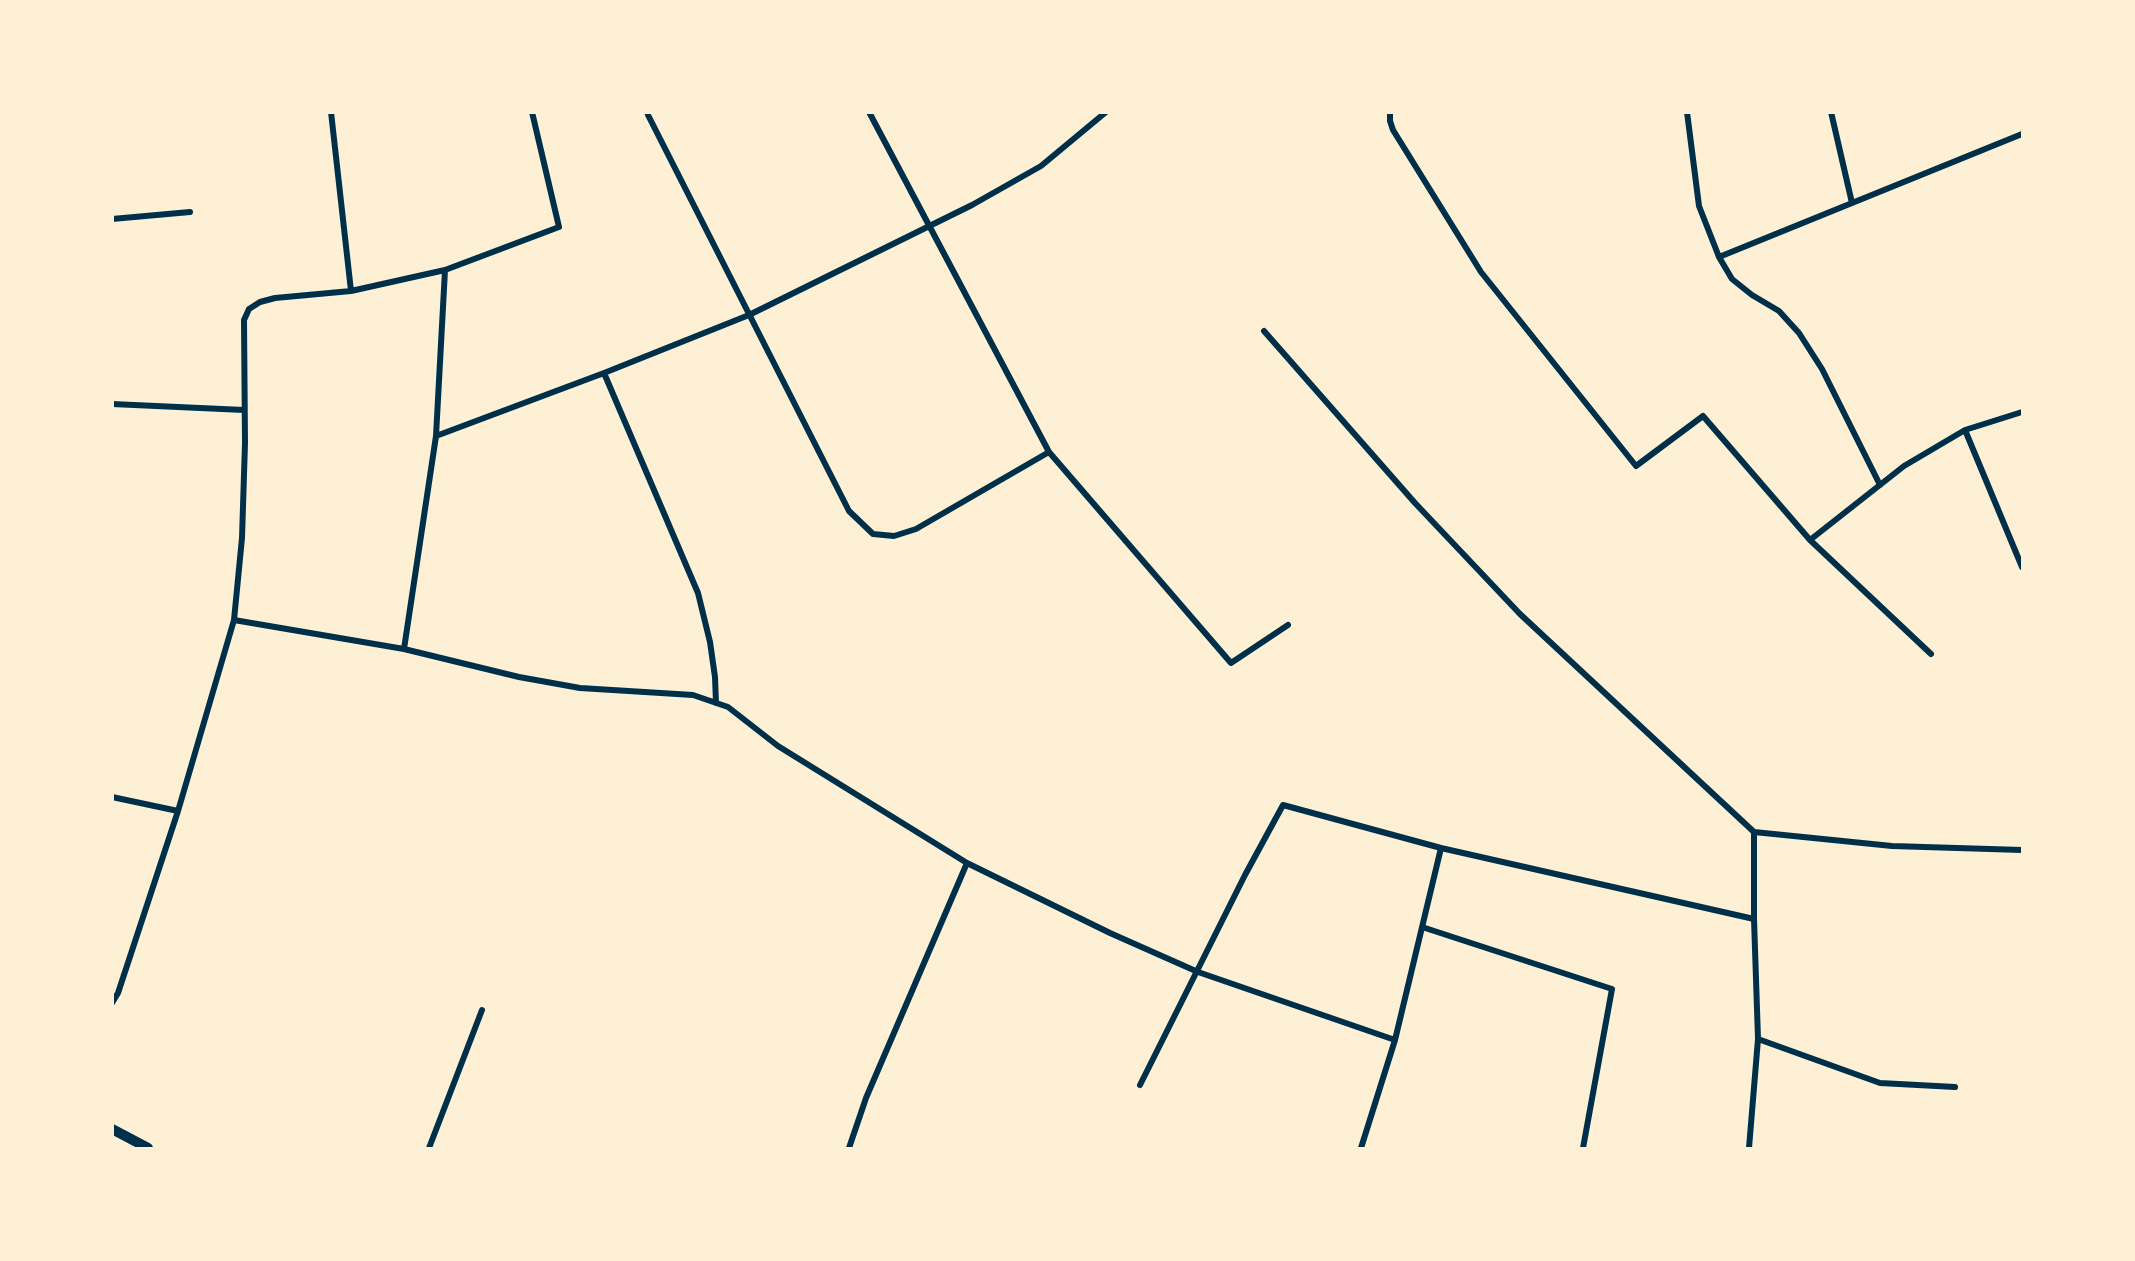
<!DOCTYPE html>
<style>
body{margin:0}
#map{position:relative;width:2135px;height:1261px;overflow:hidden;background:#fdf0d5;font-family:"DejaVu Sans",sans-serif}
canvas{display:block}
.frame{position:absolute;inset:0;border:114px solid #fdf0d5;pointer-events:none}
</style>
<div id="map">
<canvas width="2135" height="1261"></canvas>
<div class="frame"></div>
</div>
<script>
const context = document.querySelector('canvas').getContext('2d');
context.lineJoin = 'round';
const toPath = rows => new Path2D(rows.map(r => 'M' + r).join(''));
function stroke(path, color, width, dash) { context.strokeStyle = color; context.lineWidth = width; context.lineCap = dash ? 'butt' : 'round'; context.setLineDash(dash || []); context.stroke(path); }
stroke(toPath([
 [331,112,351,291,445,270],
 [869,112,1049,452,1231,663,1288,625],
 [1390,112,1390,121,1393,130,1481,272,1636,466,1703,416,1810,540],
 [1687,112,1699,206,1719,257,1732,279,1752,295,1779,311,1799,333,1822,369,1880,485],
 [1831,112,1852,203],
 [648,115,849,511,873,534,894,536,916,529,1049,452],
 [112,219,190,212],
 [1719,257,2022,134],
 [1264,331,1415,503,1520,614,1754,832],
 [604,373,698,593,710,642,715,677,716,703],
 [112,404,244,410],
 [1965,430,2022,567],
 [436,436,604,373,749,315,972,205,1041,166,1106,112],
 [234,620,242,538,245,443,244,320,249,309,260,302,275,298,351,291],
 [404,649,436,436,445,270,559,227,532,112],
 [1931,654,1810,540,1904,466,1965,430,2022,412],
 [112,797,178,811],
 [967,863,1110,933,1198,972,1395,1040],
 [1422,927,1612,989,1583,1148],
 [112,1003,118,993,178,811,234,620,404,649,519,677,580,688,693,695,728,707,778,746,967,863,866,1098,849,1148],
 [1758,1039,1880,1083,1955,1087],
 [1140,1085,1245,875,1283,805,1441,848,1754,919],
 [429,1148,482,1010],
 [1361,1148,1395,1040,1441,848],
 [1749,1148,1758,1039,1754,919,1754,832,1892,846,2022,850]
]), '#003049', 6);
stroke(toPath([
 [112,1129,148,1148]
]), '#003049', 10);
</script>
